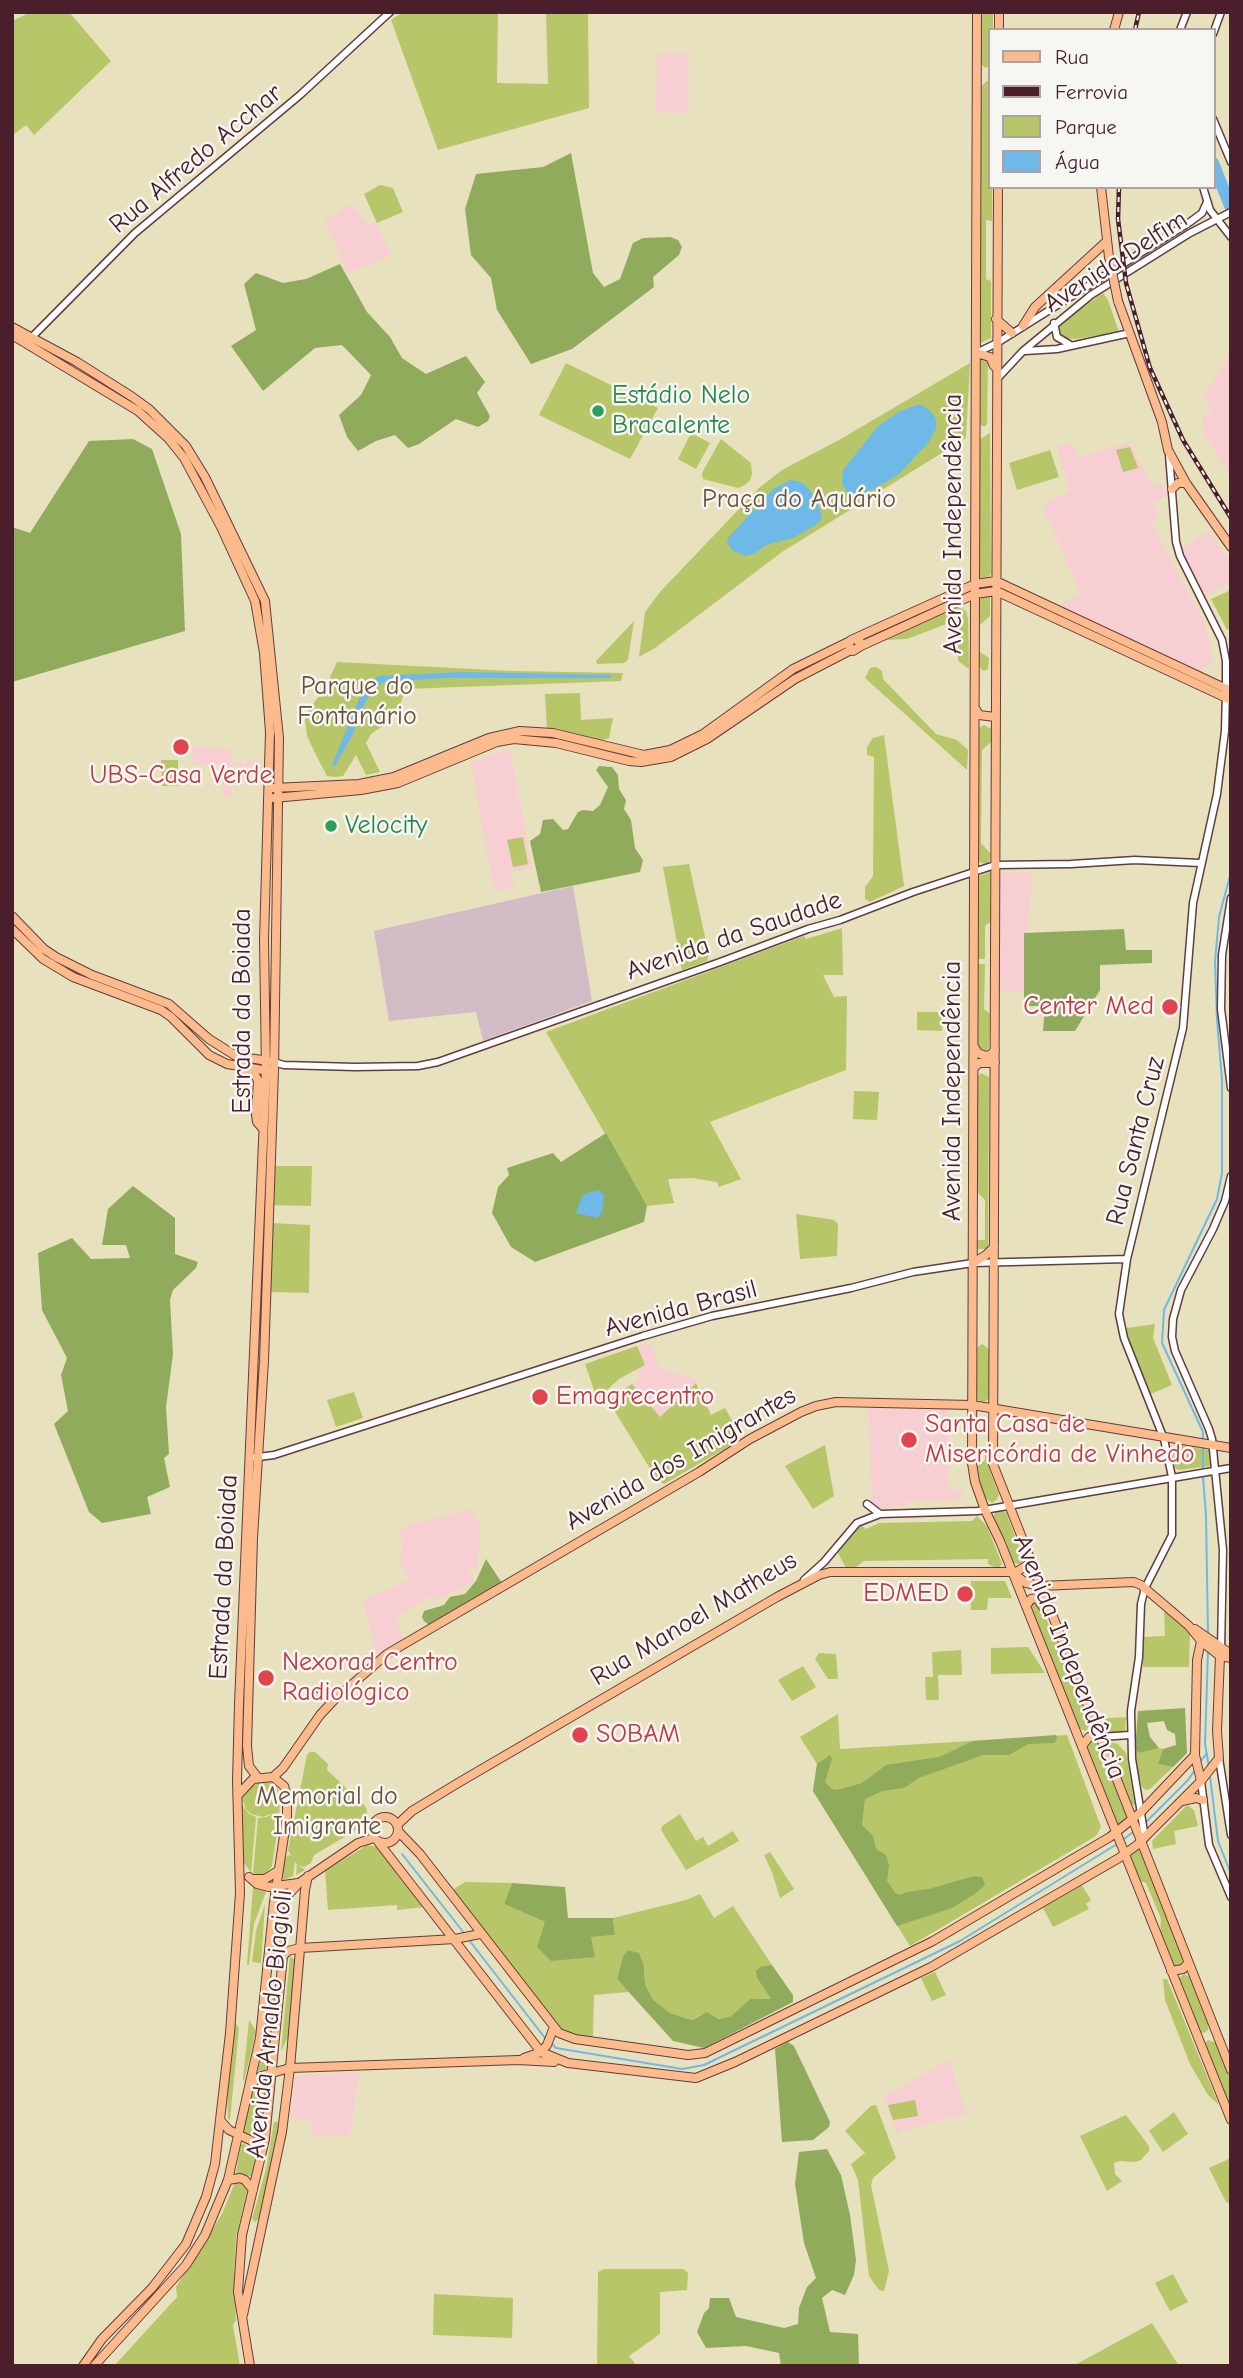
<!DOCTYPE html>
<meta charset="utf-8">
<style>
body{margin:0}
#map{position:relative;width:1243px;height:2378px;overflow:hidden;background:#e8e1bd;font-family:"Comic Neue",sans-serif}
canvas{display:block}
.frame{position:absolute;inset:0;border:14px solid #4a1f2b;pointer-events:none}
.legend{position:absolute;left:988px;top:28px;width:228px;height:161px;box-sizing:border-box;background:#f6f6f2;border:2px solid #b1a0a2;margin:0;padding:9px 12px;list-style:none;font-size:21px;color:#4a1f2b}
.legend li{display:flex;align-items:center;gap:14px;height:35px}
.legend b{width:35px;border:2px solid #b1a0a2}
</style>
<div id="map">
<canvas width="1243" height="2378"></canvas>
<div class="frame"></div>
<ul class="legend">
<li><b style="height:9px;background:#fbbb8d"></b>Rua</li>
<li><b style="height:9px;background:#4a1f2b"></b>Ferrovia</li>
<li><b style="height:19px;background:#b7c668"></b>Parque</li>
<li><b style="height:19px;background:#6eb9e7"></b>Água</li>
</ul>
</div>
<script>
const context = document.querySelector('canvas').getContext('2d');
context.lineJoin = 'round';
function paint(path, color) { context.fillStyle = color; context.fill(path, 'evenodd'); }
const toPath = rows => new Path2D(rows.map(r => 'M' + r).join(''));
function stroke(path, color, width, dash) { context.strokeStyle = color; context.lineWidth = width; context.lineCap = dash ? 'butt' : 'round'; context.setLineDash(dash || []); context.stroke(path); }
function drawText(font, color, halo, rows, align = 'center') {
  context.font = font + ' "Comic Neue",sans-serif'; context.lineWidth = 5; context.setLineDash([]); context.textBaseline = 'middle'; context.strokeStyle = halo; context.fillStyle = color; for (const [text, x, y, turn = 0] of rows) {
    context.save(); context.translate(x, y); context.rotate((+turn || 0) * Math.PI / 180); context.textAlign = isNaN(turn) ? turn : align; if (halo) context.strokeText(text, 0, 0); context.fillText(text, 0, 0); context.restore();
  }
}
paint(toPath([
 [657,53,689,53,689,113,656,112],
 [351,204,369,224,376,221,391,255,348,274,325,221],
 [1231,352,1231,477,1205,436,1203,415,1211,414,1204,394],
 [1072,442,1079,457,1129,442,1152,486,1160,483,1167,495,1153,505,1159,518,1151,524,1205,623,1213,662,1195,672,1063,609,1060,605,1081,593,1042,505,1070,491,1057,448],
 [1209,531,1231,563,1231,582,1206,595,1181,549],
 [193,746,231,749,231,762,246,763,247,760,260,760,260,767,232,766,232,796,222,795,222,766,192,764],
 [510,749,532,868,511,872,514,887,494,890,470,762],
 [1000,873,1033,873,1027,933,1024,933,1024,991,999,991],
 [651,1344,659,1368,698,1380,659,1417,632,1384,642,1377,634,1369,645,1365,637,1346],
 [870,1407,948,1409,949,1490,962,1490,962,1500,908,1501,905,1507,876,1507,872,1501,868,1409],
 [471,1510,480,1525,478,1569,467,1569,475,1581,434,1601,430,1596,395,1618,403,1638,376,1654,363,1600,409,1580,400,1563,402,1546,400,1531,412,1524],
 [949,2059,966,2114,896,2133,884,2097],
 [360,2072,350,2135,311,2137,311,2119,290,2119,294,2085,295,2078,299,2075]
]), '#f7cfd2');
paint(toPath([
 [573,886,592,1001,483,1041,476,1012,389,1021,374,931]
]), '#d2bdc6');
paint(toPath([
 [31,12,69,12,111,61,34,135,26,125,12,136,12,21],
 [403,12,498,12,497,83,548,84,546,12,588,12,589,108,438,150,391,20],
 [980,12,993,12,993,30,989,30,989,66,986,68,980,64],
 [987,81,989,82,989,187,992,187,992,221,986,220,986,279,991,281,991,338,978,344,979,88],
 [380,185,393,188,403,212,377,223,364,194],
 [1103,293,1108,300,1119,332,1076,339,1061,338,1056,328,1059,324],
 [981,358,985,358,988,361,987,424,984,427,980,424],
 [566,363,658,408,630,459,539,415],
 [970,363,966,438,782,552,655,648,639,657,645,612,660,592,759,488,782,470,839,440],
 [691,433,710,443,696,469,678,459],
 [990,433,991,572,989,577,978,578,977,441],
 [721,439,751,463,752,474,750,480,745,485,738,488,703,479,702,473],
 [1130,447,1138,468,1123,472,1116,450],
 [1050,450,1059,477,1017,490,1009,463],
 [1231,590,1231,628,1227,630,1211,599],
 [990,596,990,616,980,625,980,652,989,658,988,669,983,671,978,665,978,604,981,597],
 [957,606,966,611,968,618,969,669,958,661,958,624,954,621,907,639,886,640],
 [634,621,628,660,624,663,597,664,596,661],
 [337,662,512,671,623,673,621,681,405,689,400,706,391,711,387,723,371,734,366,743,380,772,366,775,356,755,343,776,335,777,327,776,316,755,307,736,305,719,308,710,324,690],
 [876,667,882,671,883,679,936,734,957,740,968,750,967,770,865,678,870,668],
 [580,693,581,720,613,718,609,738,600,741,547,729,545,694],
 [984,725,991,729,991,742,982,750,981,843,990,853,990,857,989,862,984,864,977,861,977,729],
 [884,735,904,886,870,902,865,899,865,887,873,876,874,757,867,755,867,747,873,738],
 [161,760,178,760,178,786,162,786],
 [523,837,528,864,513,867,507,840],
 [689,864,709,955,707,961,682,970,663,867],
 [990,872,990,922,985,926,985,959,977,959,977,877],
 [842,928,843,975,823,975,834,997,847,996,846,1070,710,1122,741,1179,719,1187,717,1182,692,1178,668,1179,674,1203,647,1206,546,1032,804,936,806,939],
 [977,964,985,964,984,1009,990,1014,989,1047,985,1053,977,1047],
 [917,1012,942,1012,942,1031,917,1030],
 [981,1073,989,1077,988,1249,975,1249,976,1240,985,1240,985,1200,976,1191,977,1078],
 [854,1091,879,1092,877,1120,853,1119],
 [273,1166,312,1166,311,1206,271,1205],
 [796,1214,834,1220,838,1224,837,1256,800,1259],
 [271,1223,310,1225,309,1293,269,1292],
 [1155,1324,1153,1338,1172,1385,1151,1394,1126,1335,1127,1328],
 [982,1344,989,1349,989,1398,985,1402,979,1401,975,1397,976,1348],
 [637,1346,645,1365,619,1379,597,1399,585,1364],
 [696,1383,711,1415,725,1408,738,1431,728,1437,733,1444,664,1484,657,1480,611,1405,612,1399,632,1384,660,1417],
 [354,1392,363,1418,336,1427,327,1400],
 [1176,1444,1209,1450,1210,1466,1179,1470,1175,1468,1171,1448],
 [825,1445,834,1496,813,1509,785,1466],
 [985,1451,988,1451,990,1471,999,1494,997,1499,992,1503,985,1498,976,1473,976,1467,985,1460],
 [997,1510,1006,1512,1023,1558,1021,1564,1011,1563,993,1517],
 [977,1516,987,1526,1002,1564,998,1569,988,1564,988,1559,864,1561,853,1569,846,1568,838,1553,839,1546,861,1525,866,1529,879,1523,972,1521],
 [971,1581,1005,1581,1012,1598,988,1598,987,1610,971,1610],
 [1033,1600,1040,1603,1049,1626,1054,1633,1090,1724,1086,1731,1078,1728,1030,1605],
 [1164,1611,1190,1633,1189,1667,1143,1667,1143,1637,1165,1636],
 [1028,1647,1045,1673,991,1674,991,1648],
 [961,1650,962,1675,938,1675,939,1700,926,1700,925,1677,933,1677,932,1652],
 [819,1653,836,1654,838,1679,828,1679,815,1659],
 [803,1666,816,1687,792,1701,778,1680],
 [838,1714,840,1749,1067,1735,1101,1827,1096,1836,910,1946,813,1791,817,1764,800,1737],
 [1126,1717,1125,1733,1107,1734,1101,1729,1098,1719],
 [1090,1740,1098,1743,1127,1815,1125,1820,1121,1824,1116,1824,1085,1745],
 [1110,1742,1118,1744,1126,1753,1135,1805,1130,1804,1106,1749],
 [1159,1748,1163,1749,1159,1764,1173,1767,1150,1789,1146,1790,1142,1787,1136,1766,1135,1750,1140,1753],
 [310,1752,315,1752,328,1764,327,1770,366,1807,368,1818,362,1831,356,1830,314,1855,311,1863,304,1867,298,1865,305,1870,296,1875,297,1864,295,1862,293,1876,283,1880,284,1860,288,1855,291,1856,288,1850,307,1755],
 [269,1780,278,1789,280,1795,279,1820,272,1866,266,1873,259,1876,253,1873,258,1818,267,1817,273,1813,263,1817,251,1814,246,1809,242,1798,243,1791,251,1782],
 [242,1805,249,1814,256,1817,251,1873,243,1861],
 [1187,1805,1194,1810,1198,1826,1174,1831,1176,1844,1153,1849,1152,1841],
 [680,1814,696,1841,703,1837,708,1846,733,1831,739,1841,686,1870,661,1830,662,1826],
 [367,1845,377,1847,425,1907,397,1910,397,1905,328,1910,325,1871],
 [1138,1849,1141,1851,1183,1960,1179,1968,1174,1968,1160,1936,1161,1919,1146,1883,1138,1880,1129,1855],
 [770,1852,794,1889,780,1898,772,1872,764,1855],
 [465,1882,512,1883,504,1904,545,1922,594,1957,591,1937,615,1935,613,1918,686,1900,700,1894,714,1918,733,1906,772,1965,762,1966,757,1978,771,1999,750,1999,731,2016,717,2019,700,2015,692,2020,670,2013,653,2001,645,1984,644,1966,628,1950,623,1956,617,1979,629,1992,594,1995,593,2036,589,2038,579,2038,561,2030,452,1890],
 [1082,1885,1091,1900,1086,1904,1089,1909,1053,1927,1043,1908],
 [253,1886,267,1889,254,1924,249,1965,247,1965],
 [291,1895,287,1944,280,1949,276,1947,279,1914,282,1906],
 [265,1904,261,1963,252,1962,256,1931],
 [290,1956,295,1960,290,2033,281,2051],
 [935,1972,946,1995,932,2001,921,1978],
 [1184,1974,1190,1977,1208,2024,1208,2030,1204,2033,1197,2031,1178,1979],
 [1163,1979,1167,1979,1219,2105,1208,2095,1190,2064,1165,2000],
 [269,1992,273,1992,276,1995,269,2068,258,2071,265,2040,267,1996],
 [233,2020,239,2028,230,2120,228,2119,227,2087],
 [249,2020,256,2031,244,2082,243,2079],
 [1208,2040,1216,2043,1231,2079,1231,2115,1205,2043],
 [267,2079,263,2120,259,2144,253,2138,242,2134,252,2089,260,2081],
 [915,2100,918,2116,893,2120,888,2105],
 [876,2105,896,2158,873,2178,871,2185,889,2271,884,2291,879,2290,869,2276,858,2180,851,2164,865,2153,845,2131,871,2106],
 [1174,2112,1188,2134,1163,2152,1149,2131],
 [1126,2115,1149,2146,1149,2151,1141,2160,1135,2162,1120,2161,1114,2163,1115,2174,1122,2181,1107,2191,1080,2136],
 [274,2122,280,2122,273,2163,259,2219,255,2222,252,2219,266,2169],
 [244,2143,255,2157,251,2176,236,2173,241,2145],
 [1231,2158,1231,2204,1226,2202,1209,2168],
 [235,2182,242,2182,248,2187,236,2237,234,2275,236,2321,233,2325,240,2366,114,2366,177,2297,176,2287,222,2214],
 [604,2269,683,2269,688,2273,687,2290,660,2292,660,2334,629,2356,637,2366,597,2366,598,2272],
 [1173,2274,1188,2302,1170,2311,1155,2283],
 [434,2294,513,2298,512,2338,433,2335],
 [1152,2323,1179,2366,1073,2366]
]), '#b7c668');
paint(toPath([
 [571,153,593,273,604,287,620,279,633,243,643,238,670,237,678,240,682,247,679,255,653,277,654,287,572,349,531,364,497,310,491,278,471,255,465,209,476,174,543,167],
 [340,264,367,312,390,337,402,358,426,374,466,356,485,382,477,393,490,416,488,421,478,427,456,419,419,444,408,448,395,435,376,441,358,451,347,437,339,415,361,395,371,375,342,345,315,348,263,391,231,346,256,330,244,284,256,273,283,283,306,279],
 [133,439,152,449,181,534,185,631,12,682,12,527,30,533,89,441],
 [599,766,612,767,618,775,619,789,626,800,624,809,631,820,635,848,643,860,640,872,541,892,530,841,540,834,543,820,553,819,563,830,568,829,578,812,583,810,593,811,600,805,608,787,596,770],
 [1124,929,1126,950,1152,950,1152,963,1100,965,1100,990,1075,1031,1043,1031,1045,1006,1024,1006,1024,933],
 [606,1133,647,1206,644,1222,535,1262,511,1247,492,1213,498,1187,509,1175,507,1168,553,1153,561,1162],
 [133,1186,175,1218,175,1254,198,1262,196,1268,173,1290,170,1300,173,1354,166,1407,169,1454,164,1458,170,1487,147,1497,151,1514,102,1523,89,1512,54,1424,68,1411,61,1375,67,1358,42,1310,38,1253,72,1238,91,1259,130,1258,126,1245,102,1245,108,1209],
 [486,1559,502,1583,429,1625,424,1621,422,1617,424,1611,444,1605,450,1597,465,1594,476,1581],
 [1185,1708,1187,1753,1173,1767,1158,1764,1163,1749,1176,1745,1175,1734,1167,1730,1164,1721,1147,1723,1150,1737,1159,1748,1140,1753,1135,1750,1138,1711],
 [1056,1735,1057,1739,1054,1743,1028,1744,1009,1755,983,1755,919,1778,904,1788,882,1791,865,1799,862,1825,873,1836,876,1849,886,1855,889,1865,887,1881,895,1893,901,1895,906,1892,929,1889,974,1876,982,1877,985,1885,976,1893,952,1908,897,1926,813,1791,817,1764,830,1755,832,1759,825,1782,832,1789,837,1790,862,1783,886,1765,939,1757,973,1741],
 [512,1883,565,1887,568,1918,613,1918,615,1935,591,1937,595,1957,551,1961,537,1947,545,1922,504,1904],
 [628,1950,639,1953,644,1966,645,1984,653,2000,670,2013,692,2020,707,2012,718,2019,731,2016,750,1999,771,1999,757,1978,756,1971,762,1966,772,1965,793,1995,793,2002,704,2048,673,2041,617,1979,623,1956],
 [788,2042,794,2046,830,2122,829,2127,813,2140,782,2142,775,2049],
 [827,2149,841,2175,850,2215,856,2260,854,2275,845,2295,832,2290,822,2298,830,2332,858,2334,859,2366,781,2366,779,2353,746,2346,706,2348,697,2332,704,2313,709,2308,710,2298,729,2298,736,2317,784,2328,798,2324,799,2308,807,2287,816,2278,804,2243,795,2184,799,2152]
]), '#91ab5c');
paint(toPath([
 [1213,153,1231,199,1231,202,1224,205,1213,180],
 [917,405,922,405,930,411,936,419,936,429,928,443,899,474,874,489,856,495,847,492,842,484,843,470,878,426,900,411],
 [791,480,801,482,808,488,816,500,822,515,821,520,814,526,793,538,766,545,754,554,745,556,732,550,727,543,728,538,773,489],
 [462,672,611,675,611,678,446,678,382,682,365,702,352,736,335,766,332,765,359,699,378,676],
 [599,1190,604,1196,602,1212,597,1218,576,1213,581,1198,586,1193]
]), '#6eb9e7');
stroke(toPath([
 [1203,1439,1203,1432,1162,1343,1164,1310,1217,1199,1222,1173,1222,1080,1217,1019,1215,962,1219,917,1231,872],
 [1203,1448,1203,1470],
 [1203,1476,1206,1516,1208,1634],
 [1208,1651,1205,1744,1209,1767],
 [1200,1762,1207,1753],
 [1210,1776,1218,1841,1231,1874],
 [1146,1822,1188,1780,1195,1770],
 [1124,1839,1133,1832],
 [402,1854,464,1933],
 [469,1940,545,2038],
 [552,2044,556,2048,682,2069,704,2065,960,1941,1117,1844]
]), '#6eb9e7', 2);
stroke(toPath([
 [1213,163,1231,208]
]), '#6eb9e7', 12);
const minor = toPath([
 [1180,30,1187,12],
 [1213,34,1221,12],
 [1213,119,1231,162],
 [1203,187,1210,210,1231,237],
 [1054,323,1057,337,1069,344],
 [29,340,135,233,300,95,390,12],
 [1025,351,1057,349,1130,333],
 [976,353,997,343,1190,222,1202,213,1207,202],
 [997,379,1023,351,1091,295,1190,233,1231,212],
 [1231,898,1222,955,1221,1009,1231,1088],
 [273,1062,284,1065,355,1067,418,1066,438,1062,720,962,808,929,840,920,913,892,995,865,1071,864,1135,860,1200,863],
 [250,1458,274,1455,643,1336,712,1316,851,1288,913,1272,973,1263,1127,1259],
 [867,1504,880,1514],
 [804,1580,824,1562,857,1523,880,1514,978,1511,1231,1468],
 [1221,1650,1223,1550,1212,1439,1209,1429,1175,1351,1172,1337,1173,1319,1181,1290,1213,1229,1225,1201,1231,1176],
 [1100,1737,1130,1735],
 [1219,1758,1231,1835],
 [1201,1781,1209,1845,1231,1897],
 [1145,1838,1132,1759,1131,1711,1139,1657,1141,1604,1145,1588,1172,1535,1172,1477,1164,1439,1124,1338,1119,1314,1127,1259,1183,1028,1193,903,1217,794,1225,731,1226,689,1226,661,1222,640,1180,556,1176,542,1169,455]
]);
const major = toPath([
 [977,12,972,1463,975,1482,985,1510,1000,1541,1231,2120],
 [999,12,999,30],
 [1114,30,1119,12],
 [998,187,993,1464,1231,2070],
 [1101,187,1109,257],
 [1118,301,1162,422,1168,450,1186,483,1231,547],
 [996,319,1012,333],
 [1023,326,1035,307,1107,241],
 [12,327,77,362,131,396,149,409,186,446,205,477,265,601,279,738,274,1071,264,1361,253,1538,247,1746,249,1766,258,1778],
 [12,335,138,411,168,438,184,458,221,527,255,601,264,653,270,732,264,940,266,1071,239,1704,237,1781,240,1893,230,2033,220,2120,215,2164,206,2197,186,2244,152,2288,102,2339,83,2366],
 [976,353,990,357,994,366],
 [1172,489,1178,483,1186,483],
 [855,639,860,642,861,646,853,651,848,644,851,640,975,584,996,581,1231,691],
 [861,646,975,594,996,591,1231,700],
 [975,708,979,715,995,717],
 [273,788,359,784,394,777,489,738,520,731,553,733,644,755,670,750,703,734,793,669,850,641],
 [274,798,361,790,398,783,497,742,514,739,556,743,629,761,641,762,671,757,707,739,795,679,851,650],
 [12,916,44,949,56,957,92,975,169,1004,209,1039,236,1056,268,1061],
 [12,929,43,959,73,977,161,1010,171,1017,209,1055,227,1064,269,1071],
 [975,1048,978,1053,985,1056,990,1055,995,1050],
 [974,1068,979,1063,995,1063],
 [246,1072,254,1074,258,1080,256,1115,257,1122,263,1129],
 [973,1263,986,1255,994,1247],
 [1014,1574,1026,1583,1040,1586,1134,1582,1141,1585,1189,1626,1201,1641,1220,1656,1231,1658],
 [1026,1606,1031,1599,1037,1598,1043,1607],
 [1195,1629,1231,1654],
 [320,1689,327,1695,339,1695],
 [1082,1746,1089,1737,1100,1737],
 [273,1777,283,1768,320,1715,334,1700,387,1654,699,1472,750,1439,801,1412,816,1406,836,1402,972,1405,1231,1448],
 [1201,1781,1195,1755,1197,1660,1201,1641],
 [1182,1801,1196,1798,1203,1800],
 '372 1830a13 13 0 1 1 26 0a13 13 0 1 1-26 0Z',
 [397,1825,412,1811,458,1783,777,1597,819,1575,830,1572,1016,1572,1031,1563],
 [398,1831,420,1854,559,2033,575,2039,688,2055,705,2053,933,1941,1110,1837,1141,1812,1195,1755],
 [379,1843,541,2052,568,2063,696,2078,735,2062,931,1967,1119,1858,1137,1845,1201,1781,1219,1758,1217,1731,1220,1656],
 [249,1877,257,1884,269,1887,298,1883],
 [253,1879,265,1879,278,1871],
 [276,1917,281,1903,299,1883,358,1843,374,1838],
 [1171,1971,1183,1969,1188,1963],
 [524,2058,541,2052,547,2045,554,2027],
 [250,2085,261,2076,290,2068,518,2060,554,2062],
 [220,2120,229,2130,252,2141,261,2156],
 [228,2180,240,2178,245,2180,253,2190],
 [243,2315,282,2132,290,2068,305,1890,308,1876],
 [94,2366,186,2265,205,2235,228,2180,260,2038,274,1902,287,1816,287,1796,284,1786,273,1777,253,1779,238,1795],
 [250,2366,238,2292,242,2235,265,2139,283,1956,288,1951,300,1948,455,1939,480,1934]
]);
stroke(minor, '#623c41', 9);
stroke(major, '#623c41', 10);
stroke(minor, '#fff', 6);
stroke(major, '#fbbb8d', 8);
const rail = toPath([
 [1135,30,1139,12],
 [1119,187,1118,219,1126,283,1150,368,1183,440,1231,518]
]);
stroke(rail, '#4a1f2b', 4.5);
stroke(rail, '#f6f6f2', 2, [5]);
const majorBridge = toPath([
 [1109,257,1118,301]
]);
stroke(majorBridge, '#623c41', 10, []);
stroke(majorBridge, '#fbbb8d', 8);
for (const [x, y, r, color] of [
 [598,411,7,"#2e9e5b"],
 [181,747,9,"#e0444e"],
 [331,826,7,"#2e9e5b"],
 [1170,1007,9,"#e0444e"],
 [540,1397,9,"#e0444e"],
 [909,1440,9,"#e0444e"],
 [965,1594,9,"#e0444e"],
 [266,1678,9,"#e0444e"],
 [580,1735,9,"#e0444e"]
]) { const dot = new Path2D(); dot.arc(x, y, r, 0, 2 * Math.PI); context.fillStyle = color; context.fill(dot); stroke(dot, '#f6f6f2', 2.5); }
drawText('26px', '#4a1f2b', '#f6f6f2', [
 ["Rua Alfredo Acchar",196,159,-40],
 ["Avenida Delfim",1116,262,-33],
 ["Avenida Independência",954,524,-90],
 ["Avenida da Saudade",734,936,-19],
 ["Estrada da Boiada",243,1011,-90],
 ["Avenida Independência",953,1091,-90],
 ["Rua Santa Cruz",1136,1141,-76],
 ["Avenida Brasil",681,1309,-15],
 ["Avenida dos Imigrantes",681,1459,-30],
 ["Estrada da Boiada",224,1577,-87],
 ["Rua Manoel Matheus",694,1619,-31],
 ["Avenida Independência",1069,1657,68],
 ["Avenida Arnaldo Biagioli",270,2024,-84]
]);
drawText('26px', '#27864d', '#f6f6f2', [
 ["Estádio Nelo",612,396],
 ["Bracalente",612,426],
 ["Velocity",345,826]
], 'left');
drawText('26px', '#6b513d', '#f6f6f2', [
 ["Praça do Aquário",799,500],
 ["Parque do",357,687],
 ["Fontanário",357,717],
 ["Memorial do",327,1797],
 ["Imigrante",327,1827]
]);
drawText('26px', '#be3a42', '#f6f6f2', [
 ["UBS-Casa Verde",181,776,"center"],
 ["Center Med",1154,1007,"right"],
 ["Emagrecentro",556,1397],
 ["Santa Casa de",925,1425],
 ["Misericórdia de Vinhedo",925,1455],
 ["EDMED",949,1594,"right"],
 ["Nexorad Centro",282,1663],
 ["Radiológico",282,1693],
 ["SOBAM",596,1735]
], 'left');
</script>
